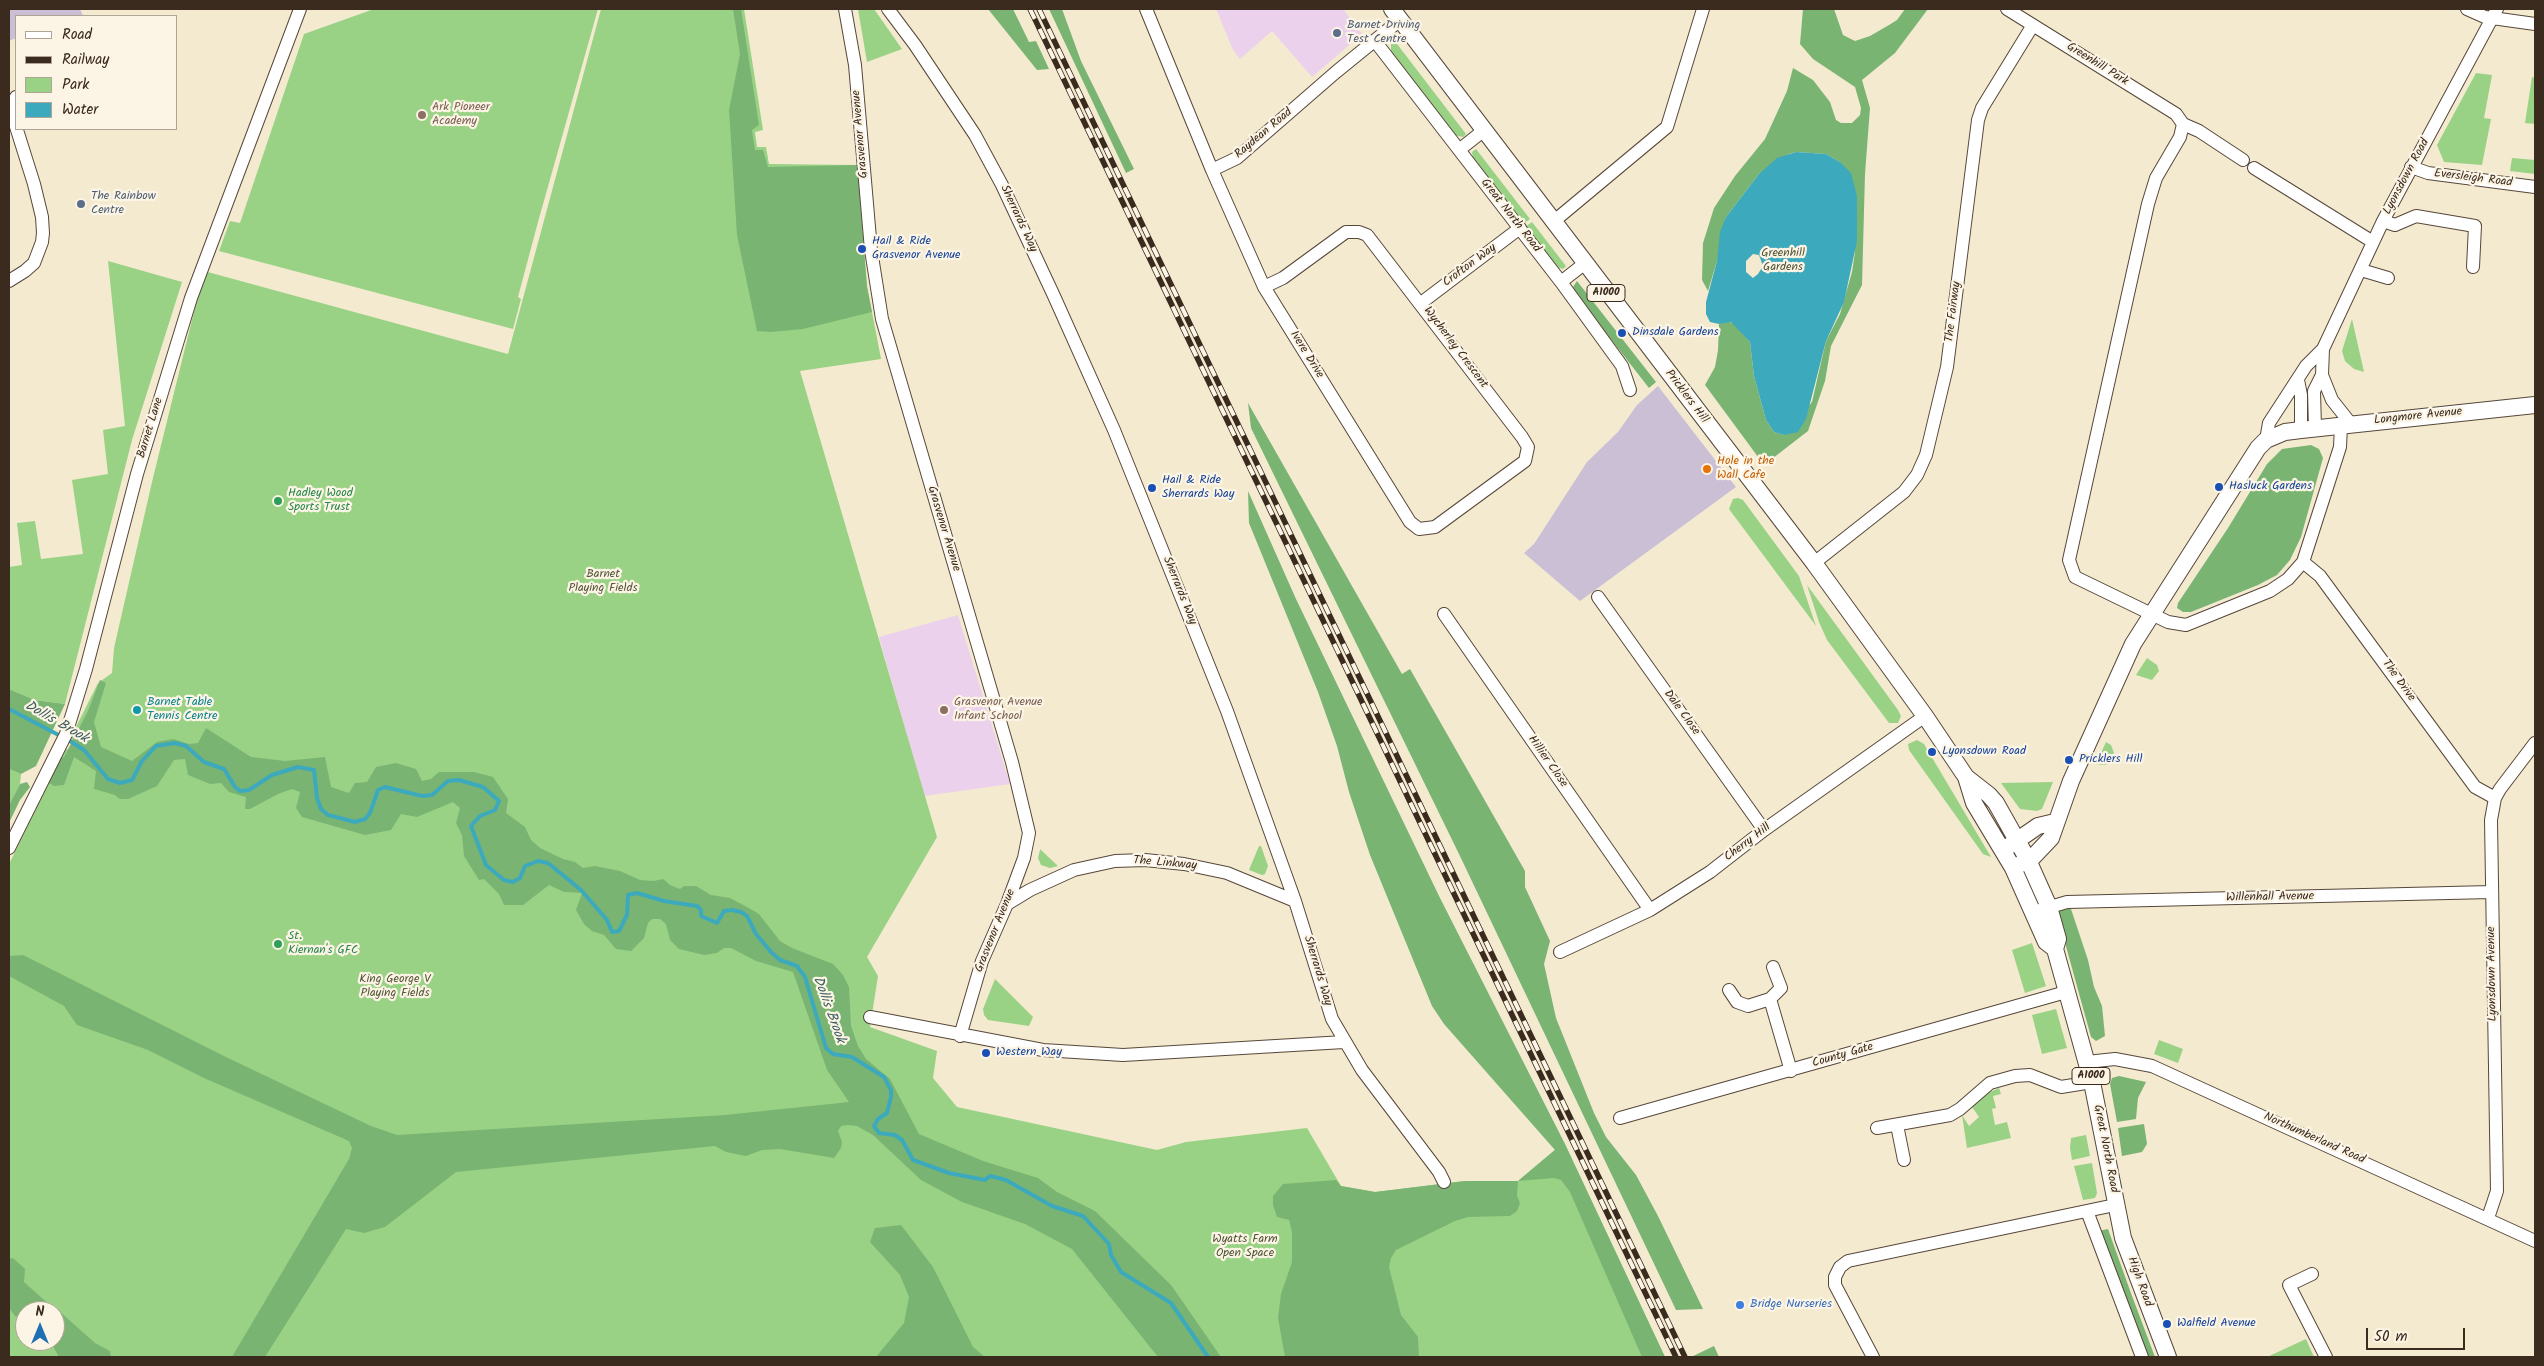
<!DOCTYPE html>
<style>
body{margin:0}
#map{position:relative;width:2544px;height:1366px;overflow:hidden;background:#f4ead0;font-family:Kalam,sans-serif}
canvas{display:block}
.frame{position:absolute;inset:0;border:10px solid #3b2a1e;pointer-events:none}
.legend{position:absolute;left:15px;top:15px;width:162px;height:115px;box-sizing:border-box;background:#fcf5e5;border:1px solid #afa495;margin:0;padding:6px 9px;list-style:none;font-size:15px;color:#3b2a1e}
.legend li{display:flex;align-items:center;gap:10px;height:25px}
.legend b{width:25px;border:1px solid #afa495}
.north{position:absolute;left:15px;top:1301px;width:50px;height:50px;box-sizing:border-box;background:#fcf5e5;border:1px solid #afa495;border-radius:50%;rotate:0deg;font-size:14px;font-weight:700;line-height:20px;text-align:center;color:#3b2a1e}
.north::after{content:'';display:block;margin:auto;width:18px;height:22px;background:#1f6fb2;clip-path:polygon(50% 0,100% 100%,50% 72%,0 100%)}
.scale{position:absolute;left:2366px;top:1328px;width:99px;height:22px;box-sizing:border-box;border:2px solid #3b2a1e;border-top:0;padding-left:6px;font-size:15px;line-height:18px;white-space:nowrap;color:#3b2a1e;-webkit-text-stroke:4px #fcf5e5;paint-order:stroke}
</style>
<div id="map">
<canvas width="2544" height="1366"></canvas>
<div class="frame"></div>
<ul class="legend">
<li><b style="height:6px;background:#fff"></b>Road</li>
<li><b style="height:6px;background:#3b2a1e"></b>Railway</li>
<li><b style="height:14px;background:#99d285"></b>Park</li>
<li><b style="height:14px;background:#3da9bd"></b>Water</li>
</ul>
<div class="north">N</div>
<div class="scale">50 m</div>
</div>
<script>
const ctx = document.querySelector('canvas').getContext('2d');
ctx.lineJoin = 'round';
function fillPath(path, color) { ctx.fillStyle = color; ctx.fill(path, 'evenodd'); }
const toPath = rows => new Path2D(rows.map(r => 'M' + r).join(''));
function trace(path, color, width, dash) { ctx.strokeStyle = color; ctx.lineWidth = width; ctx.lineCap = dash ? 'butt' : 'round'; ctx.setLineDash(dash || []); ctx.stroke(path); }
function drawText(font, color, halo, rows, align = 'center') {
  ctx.font = font + ' Kalam,sans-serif'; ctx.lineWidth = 4.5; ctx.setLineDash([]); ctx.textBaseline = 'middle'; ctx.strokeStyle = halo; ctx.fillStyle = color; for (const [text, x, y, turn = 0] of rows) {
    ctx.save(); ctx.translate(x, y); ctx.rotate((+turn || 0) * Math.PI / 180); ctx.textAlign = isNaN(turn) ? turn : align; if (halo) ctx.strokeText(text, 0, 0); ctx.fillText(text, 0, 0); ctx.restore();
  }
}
fillPath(toPath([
 [1216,9,1343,9,1362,34,1312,77,1272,31,1240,59,1233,50],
 [958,615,1010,784,924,796,879,637]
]), '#ebd1eb');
fillPath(toPath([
 [18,9,80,9,83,16,16,16,16,38,9,41,9,10],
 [1658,386,1736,487,1580,601,1524,553,1534,544,1587,462,1618,432,1637,405]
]), '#cbbfd5');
fillPath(toPath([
 [374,9,598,9,538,222,518,297,521,299,513,329,219,251,230,221,240,223,304,34],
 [601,9,744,9,763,130,755,132,757,147,766,147,769,164,857,165,867,286,881,359,800,371,937,837,867,957,878,976,870,1027,937,1051,933,1078,957,1107,1157,1150,1186,1142,1307,1128,1341,1186,1375,1192,1465,1181,1518,1181,1564,1142,1665,1357,9,1357,9,864,66,749,71,751,72,735,98,683,112,673,114,648,152,482,204,271,508,354],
 [25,1311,55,1311,55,1341,25,1341],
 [858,9,874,9,902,49,867,62],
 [1394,40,1466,134,1463,137,1454,135,1391,52,1391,44],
 [2476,73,2492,75,2484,118,2491,119,2482,165,2444,162,2437,145],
 [2532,77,2535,78,2535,124,2525,123],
 [1476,149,1530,219,1523,224,1473,158,1472,152],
 [2512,158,2535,160,2535,174,2510,171],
 [1532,222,1566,266,1563,269,1557,267,1525,227],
 [108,261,182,282,132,440,65,704,35,700,9,689,9,567,22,565,17,523,35,521,41,559,83,554,72,480,108,474,103,430,125,426],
 [2352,319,2364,372,2354,369,2345,361,2342,351],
 [1738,498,1743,500,1799,576,1816,626,1729,509,1733,499],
 [1807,585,1898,710,1901,716,1898,723,1889,723,1827,640,1819,622],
 [2147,658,2157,665,2159,671,2152,680,2136,675],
 [1917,740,1924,744,1991,857,1983,854,1909,750,1908,744],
 [2106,742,2111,745,2114,753,2111,763,2104,765,2096,764],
 [9,769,21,774,20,784,9,805],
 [2053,782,2042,809,2037,811,2020,809,2001,783],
 [1259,846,1261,846,1268,866,1265,874,1262,875,1249,870],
 [1040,850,1040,849,1058,866,1050,868,1041,865,1038,858],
 [2032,943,2046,986,2025,993,2012,950],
 [995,979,1033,1017,1029,1026,988,1020,984,1015,983,1009],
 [2056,1009,2067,1048,2042,1054,2032,1015],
 [2159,1040,2183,1049,2178,1063,2154,1054],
 [1999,1088,2001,1094,1993,1096,1996,1108,1992,1109,1995,1125,2007,1122,2011,1138,1967,1148,1962,1115,1969,1126,1979,1117,1972,1107,1986,1094],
 [2086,1135,2090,1156,2072,1160,2070,1148,2071,1138],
 [2092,1163,2097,1193,2095,1198,2083,1200,2074,1166],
 [2306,1339,2314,1357,2267,1357]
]), '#99d285');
fillPath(toPath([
 [733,9,741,9,759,125,752,130,755,150,763,150,768,167,857,165,867,287,872,312,803,329,771,332,757,331,737,235,729,110,740,54],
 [988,9,1013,9,1029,42,1036,41,1049,69,1037,70],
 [1049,9,1062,9,1081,61,1134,169,1126,173],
 [1803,9,1834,9,1843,35,1855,41,1870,36,1889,25,1897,20,1905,9,1928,9,1895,53,1862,80,1870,108,1865,174,1862,285,1831,346,1825,381,1808,431,1764,465,1705,385,1715,367,1718,350,1719,324,1727,321,1735,324,1750,342,1754,376,1766,420,1774,432,1784,435,1812,402,1826,341,1840,314,1852,272,1855,252,1840,162,1826,154,1796,152,1789,154,1759,174,1726,217,1717,261,1708,291,1702,280,1703,243,1714,208,1735,176,1765,139,1787,91,1793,68,1813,80,1830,102,1836,120,1841,123,1852,123,1860,115,1861,108,1855,87,1813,59,1800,44],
 [1577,281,1656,382,1649,388,1574,292,1573,287],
 [1248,403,1402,674,1410,669,1525,871,1525,887,1550,941,1544,964,1556,1018,1594,1113,1606,1137,1636,1175,1658,1216,1703,1309,1676,1310,1459,854,1251,428],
 [2311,445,2319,449,2323,458,2301,537,2290,560,2277,575,2258,585,2191,612,2183,612,2177,608,2178,603,2228,528,2267,464,2282,449],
 [1248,491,1296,599,1440,898,1564,1142,1665,1357,1642,1357,1570,1192,1561,1180,1554,1178,1518,1181,1517,1196,1520,1203,1517,1211,1510,1216,1468,1217,1455,1221,1396,1250,1391,1258,1389,1267,1401,1315,1418,1337,1419,1357,1285,1357,1278,1318,1281,1294,1292,1262,1292,1232,1289,1220,1277,1217,1273,1205,1273,1196,1283,1184,1336,1180,1341,1186,1375,1192,1465,1181,1518,1181,1555,1150,1444,1024,1432,1006,1370,855,1349,792,1337,746,1318,692,1249,523],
 [100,680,106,683,94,722,101,747,132,761,157,742,173,739,189,744,198,743,206,728,251,757,285,761,325,757,331,787,349,793,355,783,367,782,376,767,396,763,416,769,422,781,431,779,439,772,474,772,493,777,508,799,506,813,525,827,531,840,540,848,563,859,575,862,583,868,595,866,620,871,640,880,654,881,663,879,670,885,680,889,684,886,696,886,711,895,730,898,747,907,759,914,780,941,792,948,833,964,843,975,849,987,851,1026,858,1046,866,1059,890,1079,919,1134,983,1161,1038,1178,1057,1192,1095,1211,1171,1285,1221,1357,1158,1357,1072,1249,1025,1224,962,1202,921,1180,873,1135,857,1126,848,1125,841,1126,838,1131,842,1142,841,1148,834,1158,780,1149,762,1150,746,1156,726,1152,715,1146,456,1172,385,1227,364,1233,346,1229,265,1357,232,1357,349,1159,352,1148,349,1141,204,1078,148,1050,77,1025,64,1006,9,976,9,956,23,955,228,1058,371,1126,397,1135,725,1115,849,1102,827,1070,793,972,756,961,731,948,724,948,717,953,704,955,679,949,670,940,666,924,660,919,652,919,648,923,644,938,631,951,616,949,604,935,592,931,584,924,576,910,582,893,564,892,549,885,523,905,504,905,499,894,484,879,479,880,464,856,462,835,456,823,460,808,453,802,417,817,401,814,391,830,365,835,302,817,296,808,300,792,292,789,278,794,250,809,245,809,246,797,229,792,221,783,210,784,188,775,185,759,174,760,157,786,128,799,120,799,115,795,94,789,96,771,74,757,64,785,54,786,46,781,57,759,64,757,88,711],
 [9,689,35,700,65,704,36,766,21,774,9,769],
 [27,782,30,787,20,800,9,823,9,805,20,784],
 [2063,907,2071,909,2088,960,2094,987,2102,1006,2105,1036,2096,1041,2091,1037,2056,910],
 [2119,1076,2146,1082,2138,1098,2136,1119,2117,1122,2110,1084,2112,1078],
 [2144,1124,2147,1144,2142,1152,2122,1156,2118,1128],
 [901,1225,933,1267,973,1347,985,1357,876,1357,904,1323,909,1297,900,1275,870,1242,875,1228],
 [2108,1229,2132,1296,2155,1357,2146,1357,2098,1231],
 [13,1258,25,1269,24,1282,52,1307,51,1311,25,1311,25,1321,15,1316,9,1308,9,1259],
 [59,1311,95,1343,110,1351,111,1357,59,1357,50,1341,55,1341,55,1313],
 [1714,1346,1719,1357,1691,1357]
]), '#7ab472');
fillPath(toPath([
 [1796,152,1826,154,1840,162,1851,173,1857,196,1857,241,1844,302,1826,341,1806,419,1798,432,1784,435,1774,432,1766,420,1754,376,1750,342,1731,322,1719,324,1710,322,1706,314,1706,302,1717,261,1720,232,1726,217,1759,174,1777,158],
 [1753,254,1759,255,1763,266,1758,274,1753,278,1746,272,1746,261]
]), '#3da9bd');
trace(toPath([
 [9,709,70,741,84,750,108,779,120,783,132,780,142,761,156,746,175,743,186,746,204,762,224,769,235,787,240,791,249,790,272,775,298,767,314,770,317,798,321,809,328,815,355,822,365,819,370,813,378,790,385,787,422,796,432,795,448,781,459,780,483,787,499,801,495,810,480,816,471,826,486,865,504,880,513,882,520,878,525,866,538,861,548,863,581,890,607,920,612,932,619,931,627,915,628,895,637,893,664,901,697,906,701,910,701,916,717,923,724,911,732,910,741,912,747,916,756,934,771,952,780,960,797,966,805,977,826,1048,833,1054,852,1057,884,1077,891,1090,891,1097,887,1113,878,1119,874,1126,879,1133,895,1135,902,1140,913,1160,949,1173,985,1180,990,1176,1006,1180,1052,1206,1083,1216,1109,1244,1111,1255,1121,1272,1171,1303,1208,1357]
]), '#3da9bd', 4);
const minor = toPath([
 [845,9,855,65,871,250,882,319,1012,762,1029,833,1024,858,1007,904,982,961,960,1036],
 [888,9,915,45,975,135,1002,185,1054,296,1114,430,1227,711,1295,901,1332,1019,1362,1070,1439,1172,1444,1182],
 [1146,9,1212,170,1237,158,1336,72,1400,20],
 [2007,9,2176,114,2183,124,2180,137,2156,178,2148,204,2069,560,2075,577,2168,622,2186,625,2270,591,2288,579,2303,562,2340,447,2341,426],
 [2467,9,2485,17,2535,24],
 [1375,41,1561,282,1622,366,1630,390],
 [2183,124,2199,131,2243,160],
 [1459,150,1483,131],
 [2411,167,2428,173,2535,187],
 [2254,168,2373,242],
 [1212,170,1264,287,1410,522,1419,529,1435,527,1525,461,1528,447,1522,437,1367,235,1359,232,1346,232,1283,278,1264,287],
 [2383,221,2395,225,2416,216,2475,226,2473,267],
 [1553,222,1667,127,1703,9],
 [2361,270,2388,278],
 [9,281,25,271,34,263,42,242,43,233,42,217,34,184,12,114,12,105,16,97],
 [1561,282,1584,264],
 [1421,303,1520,228],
 [2322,375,2332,400,2351,424],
 [2298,380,2301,395,2301,430],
 [2315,428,2314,391,2322,375,2323,349],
 [2266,440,2269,423,2306,366,2323,349,2383,221,2497,9],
 [2303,562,2320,576,2475,787,2495,798],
 [1814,563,1904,492,1917,475,1926,455,1947,367,1978,120,1982,108,2033,25],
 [1598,597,1764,830],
 [1444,614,1650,910],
 [9,848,66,734,86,669,137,474,191,298,300,9],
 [1007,904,1030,890,1074,870,1115,861,1145,860,1184,864,1227,873,1295,901],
 [2040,910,2067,902,2491,892],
 [1560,952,1650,910,1710,872,1764,830,1925,716],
 [1729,990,1737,1002,1748,1006,1770,999,1781,988,1773,967],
 [1770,999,1791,1071],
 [870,1017,1043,1050,1123,1055,1344,1042],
 [2087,1062,2115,1059,2152,1066,2535,1241],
 [1620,1118,2066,992],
 [1897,1125,1904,1160],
 [1877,1128,1950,1115,1960,1109,1990,1083,2015,1076,2030,1075,2061,1087,2092,1082],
 [2087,1211,2142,1357],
 [2488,1218,2497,1191,2491,820,2495,798,2500,789,2535,743],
 [2312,1274,2289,1285,2326,1357],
 [1873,1357,1835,1285,1835,1277,1840,1267,1848,1261,2115,1205]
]);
const major = toPath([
 [1392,9,1814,563,1925,716,1966,777,1974,803,2013,868,2046,942,2055,949],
 [1966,777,1989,795,1996,803,2028,860,2049,907,2058,939,2055,949,2092,1082,2123,1238,2168,1357],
 [2009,846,2038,826,2055,822],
 [2013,868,2032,858,2051,838,2071,781,2133,644,2258,448,2266,440,2285,432,2301,430,2535,405]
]);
trace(minor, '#574739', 14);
trace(major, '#574739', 18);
trace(minor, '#fff', 12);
trace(major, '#fff', 16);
const rail = toPath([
 [1030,9,1676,1357],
 [1039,9,1685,1357]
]);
trace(rail, '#3b2a1e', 5.5);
trace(rail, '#fcf5e5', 4, [11]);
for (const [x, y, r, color] of [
 [1337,33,5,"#5c6f8a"],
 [422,115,5,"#8d6e63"],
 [81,204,5,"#5c6f8a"],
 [862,249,5,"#1a4fb4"],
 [1622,333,5,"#1a4fb4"],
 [1707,469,5,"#e8710a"],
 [2219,487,5,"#1a4fb4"],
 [1152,488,5,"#1a4fb4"],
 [278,501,5,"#2e9e5b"],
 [137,710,5,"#0f9aa8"],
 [944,710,5,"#8d6e63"],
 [1932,752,5,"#1a4fb4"],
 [2069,760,5,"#1a4fb4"],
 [278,944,5,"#2e9e5b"],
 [986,1053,5,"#1a4fb4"],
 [1740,1305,5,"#3f7fe0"],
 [2167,1324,5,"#1a4fb4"]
]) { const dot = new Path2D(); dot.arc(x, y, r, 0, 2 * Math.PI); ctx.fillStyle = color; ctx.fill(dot); trace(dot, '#fcf5e5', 2); }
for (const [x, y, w] of [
 [1606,293,38],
 [2091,1076,38]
]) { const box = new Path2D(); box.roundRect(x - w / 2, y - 8.5, w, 17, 4); ctx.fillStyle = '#fcf5e5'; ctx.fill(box); trace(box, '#3b2a1e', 1); }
drawText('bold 11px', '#3b2a1e', null, [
 ["A1000",1606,293],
 ["A1000",2091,1076]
]);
drawText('12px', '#4e5e75', '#fcf5e5', [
 ["Barnet Driving",1347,26],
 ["Test Centre",1347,40],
 ["The Rainbow",91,197],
 ["Centre",91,211]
], 'left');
drawText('12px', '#3b2a1e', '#fcf5e5', [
 ["Greenhill Park",2097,65,32],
 ["Grasvenor Avenue",861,134,-95],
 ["Raydean Road",1264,134,-40],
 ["Lyonsdown Road",2407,177,-62],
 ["Eversleigh Road",2473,179,7],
 ["Great North Road",1510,216,52],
 ["Sherrards Way",1018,219,65],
 ["Crofton Way",1470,266,-37],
 ["The Fairway",1954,312,-83],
 ["Wycherley Crescent",1455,348,53],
 ["Ivere Drive",1306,355,58],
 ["Pricklers Hill",1686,397,53],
 ["Longmore Avenue",2418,417,-6],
 ["Barnet Lane",151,428,-73],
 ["Grasvenor Avenue",943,529,73],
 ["Sherrards Way",1179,591,68],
 ["The Drive",2398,681,54],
 ["Dale Close",1681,713,54],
 ["Hillier Close",1547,762,55],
 ["Cherry Hill",1748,843,-37],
 ["The Linkway",1165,864,5],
 ["Willenhall Avenue",2270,898,-1],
 ["Grasvenor Avenue",996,931,-68],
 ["Sherrards Way",1317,971,73],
 ["Lyonsdown Avenue",2493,974,-91],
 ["County Gate",1843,1056,-16],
 ["Northumberland Road",2314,1139,24],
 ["Great North Road",2105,1149,79],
 ["High Road",2139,1282,70]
]);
drawText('12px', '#785e54', '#fcf5e5', [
 ["Ark Pioneer",432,108],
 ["Academy",432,122],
 ["Grasvenor Avenue",954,703],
 ["Infant School",954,717]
], 'left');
drawText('12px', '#164399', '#fcf5e5', [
 ["Hail & Ride",872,242],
 ["Grasvenor Avenue",872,256],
 ["Dinsdale Gardens",1632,333],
 ["Hail & Ride",1162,481],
 ["Sherrards Way",1162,495],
 ["Hasluck Gardens",2229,487],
 ["Lyonsdown Road",1942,752],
 ["Pricklers Hill",2079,760],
 ["Western Way",996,1053],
 ["Walfield Avenue",2177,1324]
], 'left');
drawText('12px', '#525438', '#fcf5e5', [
 ["Greenhill",1783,254],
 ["Gardens",1783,268],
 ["Barnet",603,575],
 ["Playing Fields",603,589],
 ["King George V",395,980],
 ["Playing Fields",395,994],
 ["Wyatts Farm",1245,1240],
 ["Open Space",1245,1254]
]);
drawText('12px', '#c56008', '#fcf5e5', [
 ["Hole in the",1717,462],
 ["Wall Cafe",1717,476]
], 'left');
drawText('12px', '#27864d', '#fcf5e5', [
 ["Hadley Wood",288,494],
 ["Sports Trust",288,508],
 ["St.",288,937],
 ["Kiernan's GFC",288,951]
], 'left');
drawText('12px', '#0d838f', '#fcf5e5', [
 ["Barnet Table",147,703],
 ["Tennis Centre",147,717]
], 'left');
drawText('12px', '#366cbe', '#fcf5e5', [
 ["Bridge Nurseries",1750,1305]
], 'left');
drawText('italic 14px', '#3c5d5e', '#fcf5e5', [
 ["Dollis Brook",56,723,30],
 ["Dollis Brook",828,1010,70]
]);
</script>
